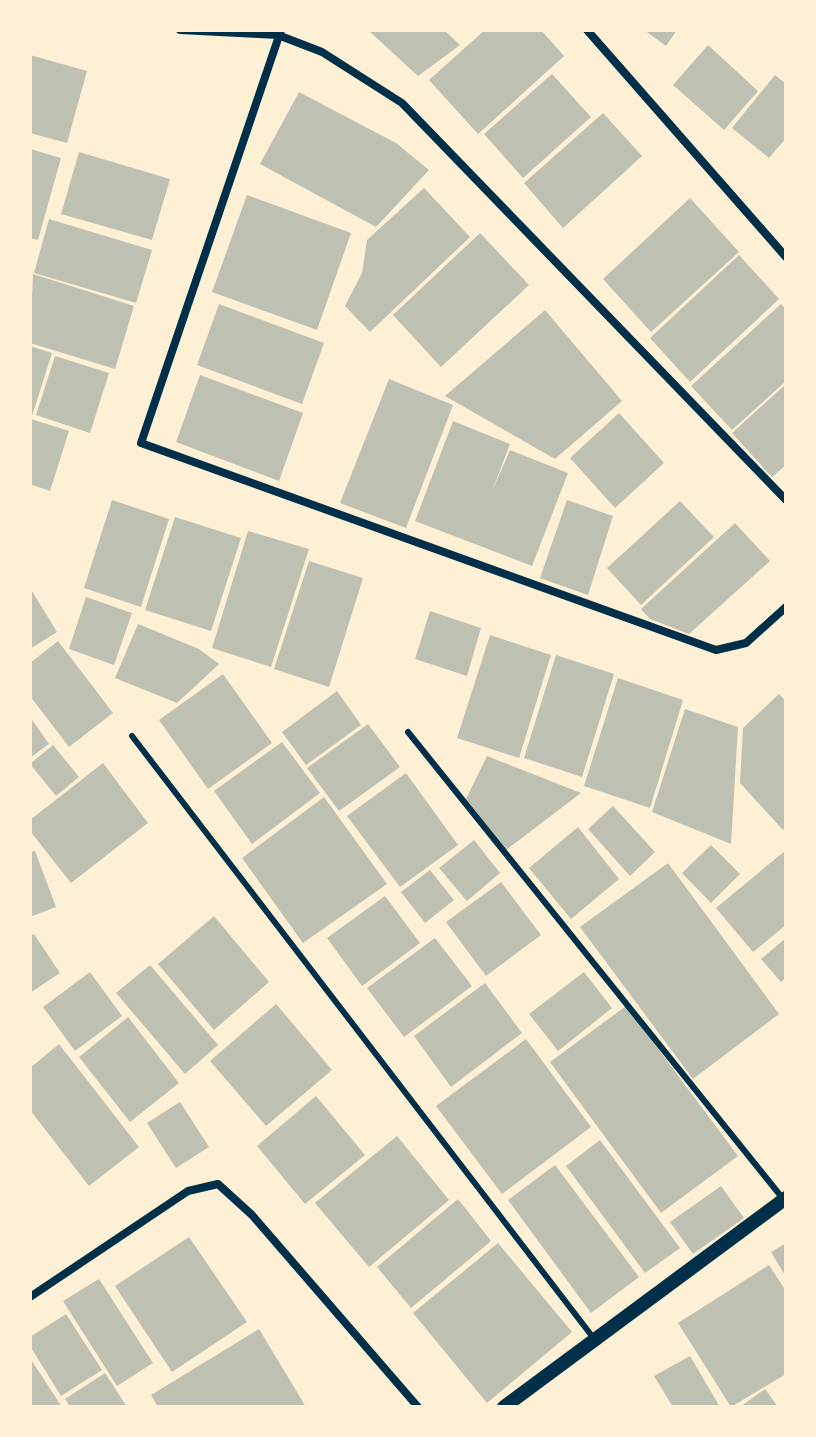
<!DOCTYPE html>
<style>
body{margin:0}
#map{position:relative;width:816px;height:1437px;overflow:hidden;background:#fdf0d5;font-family:Karla,sans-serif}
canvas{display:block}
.frame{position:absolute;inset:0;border:32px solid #fdf0d5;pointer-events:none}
</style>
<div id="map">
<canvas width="816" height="1437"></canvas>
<div class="frame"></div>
</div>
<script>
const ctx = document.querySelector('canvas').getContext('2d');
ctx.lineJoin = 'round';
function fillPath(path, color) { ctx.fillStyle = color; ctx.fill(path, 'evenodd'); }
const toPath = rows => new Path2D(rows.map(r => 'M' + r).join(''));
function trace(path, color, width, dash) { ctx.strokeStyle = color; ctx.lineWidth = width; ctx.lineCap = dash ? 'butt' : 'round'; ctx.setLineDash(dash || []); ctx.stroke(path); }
fillPath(toPath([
 [368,30,444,30,460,45,418,76],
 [485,30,541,30,564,56,478,134,429,80],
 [644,30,677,30,666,46],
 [708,45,758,91,724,130,673,85],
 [30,55,87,71,67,143,30,133],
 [552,74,591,117,523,178,484,134],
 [775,75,786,84,786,138,769,158,732,128],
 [299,92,396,143,429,170,376,227,260,164],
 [603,113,642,156,563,228,524,183],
 [30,149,61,158,38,240,30,238],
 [79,152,170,179,152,240,61,214],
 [424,188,470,237,370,332,345,306,362,273,367,240],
 [247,195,351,233,317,330,212,292],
 [690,198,739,252,651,332,603,279],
 [49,219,152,250,136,303,34,273],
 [480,233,529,285,441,367,393,315],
 [739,255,779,299,690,382,650,338],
 [33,274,134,306,115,369,30,343],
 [219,304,324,343,302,404,197,365],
 [781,304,786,309,786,381,732,430,691,386],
 [545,310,622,401,555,459,445,396],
 [30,346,52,353,31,419,69,431,50,491,30,484],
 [55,356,109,373,90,433,36,415],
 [200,375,303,413,279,481,176,442],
 [389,379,453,405,406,528,340,503],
 [786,384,786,465,772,477,732,433],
 [619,413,664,463,615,508,570,458],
 [453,421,510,444,492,491,510,450,568,473,532,566,415,521],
 [112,500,169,519,141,607,84,588],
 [567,500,613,516,588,595,540,578],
 [680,501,714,537,641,605,607,568],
 [175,517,241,538,211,631,145,610],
 [735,523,770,561,689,634,650,619,641,609],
 [248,531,309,549,271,667,212,648],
 [309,561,363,578,329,687,274,669],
 [30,588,57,632,30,649],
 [86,597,132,613,114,665,69,649],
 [430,611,481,628,467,676,415,659],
 [138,624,199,649,219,664,177,703,115,678],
 [490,635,551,655,519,758,457,738],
 [58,641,113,713,69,747,30,696,30,663],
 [556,655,614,674,582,777,524,758],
 [223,674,272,743,208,789,159,720],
 [618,678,683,700,650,808,584,786],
 [337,691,361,725,306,765,282,732],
 [779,694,786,701,786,827,783,830,740,783,743,728],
 [685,709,738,727,731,844,652,812],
 [30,717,49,744,30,758],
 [368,724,400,767,339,811,307,768],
 [282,742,320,793,252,844,214,791],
 [53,745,79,777,56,796,30,764],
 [487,756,581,793,506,850,466,799],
 [103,763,148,823,71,883,30,831,30,820],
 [406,773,458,845,400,887,347,816],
 [324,797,387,884,303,943,242,858],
 [613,806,655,852,630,876,588,829],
 [578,827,619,879,571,919,529,868],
 [474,840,500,873,467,901,439,868],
 [711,845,740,874,711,903,682,873],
 [786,850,786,925,753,952,716,908],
 [35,851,56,907,30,917,30,852],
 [668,863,779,1014,693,1079,580,927],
 [430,870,454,900,425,923,401,892],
 [501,882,541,935,486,976,446,922],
 [385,896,420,943,362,986,327,938],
 [214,916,269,982,214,1030,158,964],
 [34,934,60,973,30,993,30,936],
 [435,938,472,986,404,1037,367,988],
 [786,938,786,978,781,982,761,959],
 [150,965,218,1045,185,1074,116,993],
 [90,972,122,1016,75,1051,43,1007],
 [584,972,612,1008,558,1051,529,1014],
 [485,983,522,1033,451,1087,414,1036],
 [276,1004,332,1070,266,1126,210,1061],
 [626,1006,738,1156,661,1213,550,1062],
 [128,1017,179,1083,130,1122,79,1057],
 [526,1039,591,1127,502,1194,436,1106],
 [59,1044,139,1147,89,1186,30,1110,30,1068],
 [316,1096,365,1155,305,1204,257,1146],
 [180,1102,209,1147,176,1168,147,1123],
 [397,1136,449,1200,369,1267,315,1203],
 [600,1140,680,1248,645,1273,566,1166],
 [555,1165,639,1277,591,1313,508,1200],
 [721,1186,744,1218,693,1254,670,1222],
 [458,1199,491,1241,411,1308,377,1267],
 [189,1237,247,1322,172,1372,115,1286],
 [498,1243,572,1332,487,1403,413,1313],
 [786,1243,786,1277,771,1252],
 [769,1265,786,1291,786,1374,731,1407,678,1323],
 [99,1279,153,1363,117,1386,63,1301],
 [66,1314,102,1370,61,1396,30,1346,30,1337],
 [259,1329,306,1407,158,1407,151,1395],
 [690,1356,720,1407,673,1407,654,1376],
 [30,1358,62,1407,30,1407],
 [105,1373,127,1407,70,1407,65,1399],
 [765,1389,778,1407,740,1407]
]), '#bec0b2');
trace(toPath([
 [408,732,784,1200],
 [132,736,595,1340]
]), '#003049', 6);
trace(toPath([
 [180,30,278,35,322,52,402,103,786,500],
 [281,30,141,443,716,650,746,643,786,607],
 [587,30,786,257],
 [30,1297,188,1191,218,1184,252,1215,418,1407]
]), '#003049', 8);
trace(toPath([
 [504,1407,786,1198]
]), '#003049', 14);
</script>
